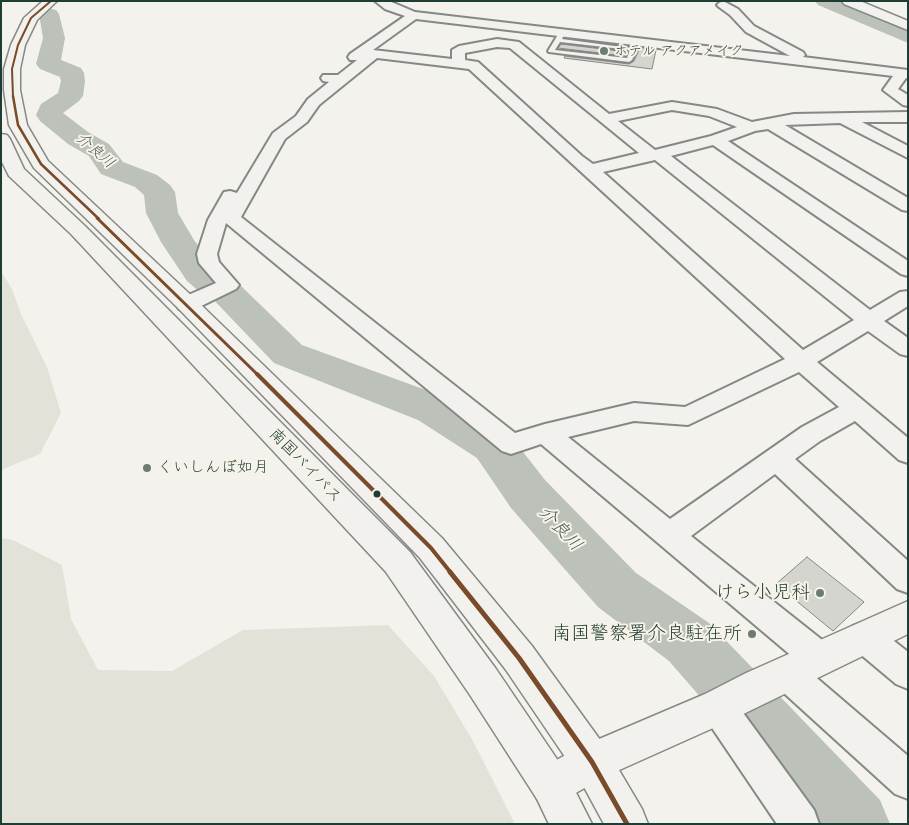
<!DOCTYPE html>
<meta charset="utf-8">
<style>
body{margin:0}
#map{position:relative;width:909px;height:825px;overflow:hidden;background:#f4f2ec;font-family:Sriracha,sans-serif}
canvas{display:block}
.frame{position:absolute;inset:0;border:2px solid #1f3d34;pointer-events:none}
</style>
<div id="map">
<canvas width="909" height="825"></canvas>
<div class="frame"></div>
</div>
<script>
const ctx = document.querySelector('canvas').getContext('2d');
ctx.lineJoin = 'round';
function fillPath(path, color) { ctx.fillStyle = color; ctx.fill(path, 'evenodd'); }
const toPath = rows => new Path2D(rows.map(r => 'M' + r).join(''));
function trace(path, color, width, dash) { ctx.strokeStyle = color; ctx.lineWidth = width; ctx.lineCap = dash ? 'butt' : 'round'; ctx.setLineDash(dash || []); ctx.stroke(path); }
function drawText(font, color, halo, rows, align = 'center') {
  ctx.font = font + ' Sriracha,"Klee One",sans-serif'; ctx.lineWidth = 4; ctx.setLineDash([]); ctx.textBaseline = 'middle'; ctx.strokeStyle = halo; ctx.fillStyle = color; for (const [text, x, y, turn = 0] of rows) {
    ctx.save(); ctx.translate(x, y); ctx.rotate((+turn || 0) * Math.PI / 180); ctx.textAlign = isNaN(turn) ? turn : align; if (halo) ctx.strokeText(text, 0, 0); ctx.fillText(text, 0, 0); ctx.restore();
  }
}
fillPath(toPath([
 [1,271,12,289,21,314,47,367,61,413,40,454,1,470],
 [1,538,13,540,62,565,71,619,98,670,172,671,243,630,388,625,434,676,473,741,515,824,1,824]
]), '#e2e2d9');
fillPath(toPath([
 [815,1,843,1,908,28,908,43,818,5,815,1],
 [49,8,56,10,59,14,65,38,61,60,81,68,84,73,85,81,83,96,79,101,63,113,88,132,109,144,123,162,157,175,170,185,175,192,178,213,194,240,213,265,231,283,240,285,302,345,448,398,509,434,545,480,636,573,709,623,880,800,890,824,811,824,669,661,598,607,511,508,477,458,418,420,274,363,210,296,202,294,187,281,161,242,146,213,144,195,135,187,101,174,89,156,68,144,40,121,36,115,41,104,58,93,61,81,60,77,40,69,36,64,43,38,39,14,42,10,49,8]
]), '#bcc2b9');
const building = toPath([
 [561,44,627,52,626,56,558,48,561,44],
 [638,47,656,50,652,69,564,58,565,56,629,64,634,61,639,50,638,47],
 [807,557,864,602,833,631,776,584,807,557]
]);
fillPath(building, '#d5d5d0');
trace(building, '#848985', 1);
const service = toPath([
 [562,31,565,33,562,39,637,49,632,60,629,62,549,52,548,51,559,33,562,31],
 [560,42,630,50,627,58,555,50,560,42]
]);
const minor = toPath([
 [375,1,389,1,415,12,790,56,746,32,730,15,719,7,717,5,719,3,723,1,738,9,754,26,803,52,805,55,803,57,908,70,908,78,906,78,898,89,908,95,908,106,903,105,883,90,893,76,416,19,373,50,452,59,452,50,459,46,497,39,519,42,609,114,672,102,717,109,752,122,794,114,908,112,908,122,862,122,908,146,908,158,840,123,785,125,908,198,908,211,902,210,768,129,755,131,728,141,908,261,908,276,901,274,713,145,671,156,870,310,900,292,908,291,908,306,884,321,908,338,908,356,900,354,868,331,817,362,908,438,908,463,899,460,855,421,820,441,795,459,908,561,908,593,897,589,775,474,691,536,831,647,836,658,831,669,819,674,807,669,541,444,511,454,502,451,226,223,217,254,219,262,239,285,236,289,195,309,187,311,179,309,176,304,179,299,216,283,199,263,197,254,208,220,224,192,230,191,237,193,273,133,296,116,308,99,329,82,323,81,321,78,323,75,338,75,357,60,350,60,348,57,350,54,405,16,385,9,375,1],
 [497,47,510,48,639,153,593,164,582,156,478,62,465,60,465,53,497,47],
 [377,58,469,69,785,359,685,407,634,403,545,424,515,433,241,217,285,139,307,122,319,105,377,58],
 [672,110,709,116,737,127,711,136,655,150,618,121,672,110],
 [655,160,854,320,803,350,603,172,655,160],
 [799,372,839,407,802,427,670,519,568,437,634,421,688,425,799,372],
 [864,622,875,626,908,652,908,689,896,684,853,648,848,637,853,626,864,622],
 [786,657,798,662,908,756,908,799,895,794,774,684,769,673,774,662,786,657],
 [718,690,730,695,814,810,819,824,777,824,706,719,701,707,706,695,718,690]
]);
const tertiary = toPath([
 [908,601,908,634,731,720,606,776,565,799,551,805,537,799,531,785,537,771,578,748,705,694,746,673,908,601]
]);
const secondary = toPath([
 [842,1,860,1,908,21,908,30,844,4,842,1]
]);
const trunk = toPath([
 [43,1,57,1,37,20,25,45,20,69,20,90,27,125,48,161,195,299,442,538,532,646,606,748,642,809,648,824,604,824,578,776,506,670,420,558,179,309,34,168,9,125,4,90,4,69,11,45,24,18,43,1],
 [1,134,7,135,10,139,24,169,85,226,410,552,496,669,565,771,592,824,549,824,537,799,470,695,386,572,71,234,9,176,1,160,1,134]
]);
trace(service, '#848985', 4);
trace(minor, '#848985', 4);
trace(tertiary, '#848985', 3);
trace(secondary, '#848985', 3);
trace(trunk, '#848985', 3);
fillPath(service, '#f2f1ed');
fillPath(minor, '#f2f1ed');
fillPath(tertiary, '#f2f1ed');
fillPath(secondary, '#f2f1ed');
fillPath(trunk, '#f2f1ed');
trace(toPath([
 [13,97,12,69,18,45,31,18,51,1]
]), '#7a4b2a', 2);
trace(toPath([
 [13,96,18,125,41,164,99,219]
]), '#7a4b2a', 2.5);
trace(toPath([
 [97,218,258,375]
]), '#7a4b2a', 3);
trace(toPath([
 [257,374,431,548,451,573]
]), '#7a4b2a', 4);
trace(toPath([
 [450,572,519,658,592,762,627,824]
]), '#7a4b2a', 5);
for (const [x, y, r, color] of [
 [604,51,5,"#6a7c74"],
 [147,468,5,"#6a7c74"],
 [377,494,4.5,"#1f3d34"],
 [820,593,5,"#6a7c74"],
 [752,634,5,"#6a7c74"]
]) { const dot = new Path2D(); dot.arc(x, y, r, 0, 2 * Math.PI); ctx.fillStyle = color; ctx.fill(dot); trace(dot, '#f7f3e8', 2); }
drawText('14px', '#1f3d34', '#f7f3e8', [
 ["ホテル アクアメイク",614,51]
], 'left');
drawText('italic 15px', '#405950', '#f7f3e8', [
 ["介良川",95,151,41]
]);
drawText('16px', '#1f3d34', '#f7f3e8', [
 ["南国バイパス",305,466,46]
]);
drawText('16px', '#1f3d34', '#f7f3e8', [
 ["くいしんぼ如月",157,468]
], 'left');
drawText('italic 18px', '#405950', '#f7f3e8', [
 ["介良川",560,529,47]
]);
drawText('19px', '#1f3d34', '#f7f3e8', [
 ["けら小児科",810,593],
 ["南国警察署介良駐在所",742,634]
], 'right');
</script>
